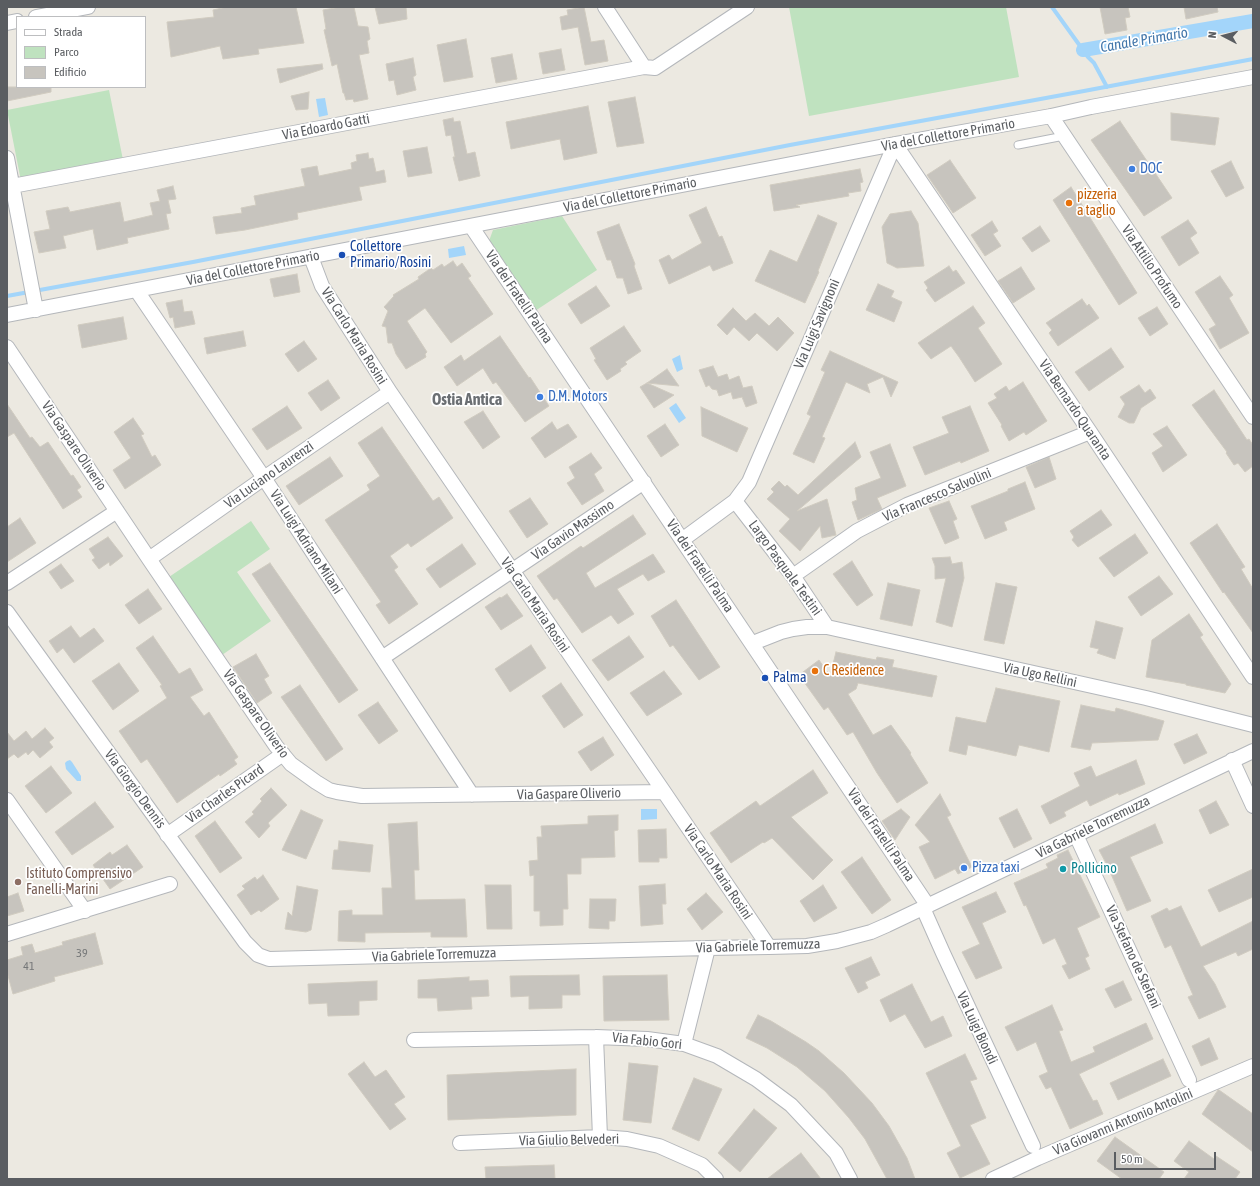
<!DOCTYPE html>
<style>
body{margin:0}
#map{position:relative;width:1260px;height:1186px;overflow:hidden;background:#ece9e1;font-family:"Asap Condensed",sans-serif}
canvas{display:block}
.frame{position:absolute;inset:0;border:8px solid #5a5d61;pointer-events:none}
.legend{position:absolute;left:16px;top:16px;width:130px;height:72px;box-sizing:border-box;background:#fff;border:1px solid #bdbec0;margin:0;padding:5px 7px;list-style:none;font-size:12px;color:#5a5d61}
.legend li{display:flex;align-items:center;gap:8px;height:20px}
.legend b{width:20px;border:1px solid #bdbec0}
.north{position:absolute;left:1204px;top:16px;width:40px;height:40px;-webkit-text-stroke:3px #fff;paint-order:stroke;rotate:276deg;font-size:11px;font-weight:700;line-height:16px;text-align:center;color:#5a5d61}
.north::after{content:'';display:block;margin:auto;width:14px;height:18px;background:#5a5d61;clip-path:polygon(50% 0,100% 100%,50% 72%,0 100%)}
.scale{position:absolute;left:1114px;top:1152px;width:102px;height:18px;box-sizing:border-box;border:2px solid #5a5d61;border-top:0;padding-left:5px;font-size:12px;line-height:14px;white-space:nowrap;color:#5a5d61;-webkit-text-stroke:3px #fff;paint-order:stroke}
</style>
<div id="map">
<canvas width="1260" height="1186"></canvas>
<div class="frame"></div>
<ul class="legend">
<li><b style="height:5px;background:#fff"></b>Strada</li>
<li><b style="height:11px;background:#bfe2bf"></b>Parco</li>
<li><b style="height:11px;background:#c7c4be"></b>Edificio</li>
</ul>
<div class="north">N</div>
<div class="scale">50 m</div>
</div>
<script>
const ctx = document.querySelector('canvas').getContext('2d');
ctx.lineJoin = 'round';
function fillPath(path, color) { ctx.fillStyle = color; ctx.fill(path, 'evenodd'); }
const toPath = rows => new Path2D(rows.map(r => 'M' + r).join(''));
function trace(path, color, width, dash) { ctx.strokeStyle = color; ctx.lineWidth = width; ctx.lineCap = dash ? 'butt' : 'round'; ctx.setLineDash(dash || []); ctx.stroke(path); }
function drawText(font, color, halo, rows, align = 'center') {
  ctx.font = font + ' "Asap Condensed",sans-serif'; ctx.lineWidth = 3.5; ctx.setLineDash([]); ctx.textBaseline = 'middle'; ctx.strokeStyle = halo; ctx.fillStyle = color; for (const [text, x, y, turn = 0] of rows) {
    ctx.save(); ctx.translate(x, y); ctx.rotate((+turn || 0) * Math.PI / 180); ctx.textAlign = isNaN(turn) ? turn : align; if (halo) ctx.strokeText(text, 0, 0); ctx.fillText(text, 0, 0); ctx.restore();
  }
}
fillPath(toPath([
 [789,7,1006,7,1019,77,809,116],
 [109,90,123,160,21,181,7,110],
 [562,216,597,270,535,311,489,241,493,230],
 [251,521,270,549,237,572,271,621,222,655,169,577]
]), '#bfe2bf');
fillPath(toPath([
 [325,98,328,115,319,117,316,99],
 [464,246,466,255,449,258,448,249],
 [680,355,683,369,677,372,672,359],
 [676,403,686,418,679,423,669,408],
 [70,760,72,762,81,776,81,781,77,781,66,769,65,763,67,761],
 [641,809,657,809,657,819,641,820]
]), '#a3d5fa');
trace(toPath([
 [1052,7,1088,57,1094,63,1107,87],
 [7,296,193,262,790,145,1084,91,1253,59]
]), '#a3d5fa', 4);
trace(toPath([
 [1083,50,1253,21]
]), '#a3d5fa', 14);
const building = toPath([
 [227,7,296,7,304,43,258,49,259,54,223,59,220,46,171,57,167,22,214,17,213,10,227,7],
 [341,7,354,7,358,26,368,27,370,39,367,41,369,53,359,55,368,99,354,102,353,99,346,100,344,93,343,93,337,64,332,66,324,30,326,29,323,10,341,7],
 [375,7,406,7,407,19,379,24,375,7],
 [584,7,591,42,604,40,608,61,585,65,578,27,562,30,560,17,568,15,567,10,584,7],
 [1100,7,1128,7,1130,17,1125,18,1127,30,1105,34,1100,7],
 [1184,7,1217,7,1218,12,1186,19,1184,7],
 [466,39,473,77,444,82,437,45,466,39],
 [561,49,565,70,543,74,539,53,561,49],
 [512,54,517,79,496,83,491,58,512,54],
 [413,58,416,75,413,77,416,90,397,95,394,80,389,81,386,64,413,58],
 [322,64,323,69,280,83,277,69,322,64],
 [7,87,51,87,51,92,7,101,7,87],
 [309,92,308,109,296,110,291,96,309,92],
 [635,97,644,143,617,147,608,102,635,97],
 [588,106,597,153,564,160,560,139,511,149,506,122,588,106],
 [1171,113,1219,118,1215,145,1171,140,1171,113],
 [453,118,454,122,460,121,467,154,475,152,480,176,459,181,453,157,455,157,451,135,446,136,443,120,453,118],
 [1120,121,1172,198,1144,216,1091,140,1120,121],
 [427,147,432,173,408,177,403,151,427,147],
 [368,153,369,159,373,158,376,172,384,170,386,182,359,187,362,200,297,213,298,219,245,230,216,234,213,217,242,213,241,208,256,205,254,196,305,186,301,169,317,166,319,176,352,169,351,163,357,161,356,155,368,153],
 [950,160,976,198,953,213,927,175,950,160],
 [1231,161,1244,188,1226,197,1211,171,1231,161],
 [860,169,863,182,860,183,861,191,848,193,849,196,796,205,800,207,774,211,770,185,860,169],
 [173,186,176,199,168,200,171,213,166,214,169,229,127,238,128,243,97,250,93,229,63,236,66,248,39,253,34,232,50,229,46,211,68,207,70,212,120,202,124,222,153,215,150,203,160,201,157,190,173,186],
 [1071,187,1137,293,1119,305,1053,200,1071,187],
 [706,207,719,237,722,236,733,263,713,271,710,265,669,284,659,260,669,255,672,260,702,243,689,215,706,207],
 [911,211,918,223,924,266,897,268,887,263,882,227,890,214,911,211],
 [818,215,837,223,818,271,819,272,805,303,755,281,770,250,797,262,818,215],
 [1188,220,1197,233,1190,238,1199,253,1179,266,1161,237,1188,220],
 [992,221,998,231,993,234,1001,246,985,256,971,235,992,221],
 [619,224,635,264,634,266,642,289,628,294,623,278,617,278,611,260,607,260,597,232,619,224],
 [1040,226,1050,241,1032,252,1022,238,1040,226],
 [453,261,457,267,462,263,471,276,468,278,493,314,451,343,425,308,407,321,427,352,425,354,426,357,406,369,396,354,392,343,388,343,386,327,382,326,388,311,384,307,394,296,393,295,419,279,418,277,431,268,433,270,442,264,444,267,453,261],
 [949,266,953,272,956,270,965,283,935,302,926,290,928,288,924,282,949,266],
 [1021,267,1035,289,1013,303,998,281,1021,267],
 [297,274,300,292,274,297,270,279,297,274],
 [1220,276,1233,295,1229,298,1249,333,1220,349,1209,329,1216,325,1195,292,1220,276],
 [878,284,894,291,891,297,902,302,894,322,866,310,878,284],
 [596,286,610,306,581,324,568,304,596,286],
 [1082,299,1087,306,1089,304,1099,318,1058,346,1049,333,1052,330,1046,323,1082,299],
 [182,300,184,312,192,311,195,324,175,328,173,317,170,318,166,303,182,300],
 [973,306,985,323,978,328,1002,364,975,382,959,357,951,346,931,359,918,343,973,306],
 [1157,307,1168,324,1150,336,1138,318,1157,307],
 [733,308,746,321,755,313,769,326,778,317,794,333,777,351,757,333,749,341,734,327,727,335,717,325,733,308],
 [123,317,127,339,82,348,78,325,123,317],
 [624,326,641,351,625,362,627,364,620,369,621,371,607,380,594,360,596,359,590,348,624,326],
 [243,331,246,346,207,354,204,338,243,331],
 [500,336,529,378,530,377,549,406,525,422,496,382,493,384,483,368,457,386,444,367,461,355,464,361,500,336],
 [304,341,317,359,298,372,285,354,304,341],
 [1111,348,1124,367,1089,391,1075,372,1111,348],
 [830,351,898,382,891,397,883,377,867,384,870,393,846,382,822,437,825,438,814,463,793,454,811,416,807,414,825,372,821,370,830,351],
 [713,366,718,377,727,374,729,380,739,376,743,388,752,386,757,403,746,407,742,397,733,399,731,392,719,396,717,390,712,389,709,385,706,387,699,370,713,366],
 [667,369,679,386,647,383,667,369],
 [328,380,340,398,321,411,308,393,328,380],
 [1023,382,1047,421,1026,435,1024,432,1009,441,1001,426,1002,425,988,403,997,398,994,394,1006,386,1009,391,1023,382],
 [647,383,674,395,654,408,640,387,647,383],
 [1139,385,1145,393,1150,389,1156,398,1141,408,1134,423,1129,423,1118,417,1125,404,1120,397,1139,385],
 [1214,390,1247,440,1249,439,1253,445,1253,466,1245,472,1238,463,1234,465,1226,453,1227,452,1192,405,1214,390],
 [7,404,30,438,32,437,40,447,48,442,71,476,73,475,81,487,77,490,82,497,63,509,14,433,7,437,7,404],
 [287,406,302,428,267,450,252,429,287,406],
 [970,406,989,451,961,463,960,461,925,475,913,447,949,433,942,417,970,406],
 [701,407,748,428,737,452,702,436,701,407],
 [483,411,500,437,483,449,464,422,483,411],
 [133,418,144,434,141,435,152,457,155,455,161,465,125,489,113,470,131,458,114,432,133,418],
 [552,422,557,430,568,424,577,437,545,458,531,438,552,422],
 [665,424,679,445,661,457,647,436,665,424],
 [1167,426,1187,455,1163,472,1152,453,1163,446,1153,434,1167,426],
 [382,427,433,501,439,497,453,518,411,547,408,543,390,556,398,567,394,570,418,604,389,624,376,605,381,602,325,520,370,490,367,485,380,476,358,443,382,427],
 [855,442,861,457,797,511,827,499,836,535,822,538,820,526,800,551,779,531,790,519,767,499,774,492,771,489,779,481,785,487,787,485,798,495,855,442],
 [890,444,906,486,877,498,882,509,858,520,852,502,857,500,855,488,881,478,870,452,890,444],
 [591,453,602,468,594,474,604,491,582,505,567,483,575,478,569,467,591,453],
 [330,457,343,476,299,505,286,486,330,457],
 [1049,457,1056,479,1035,488,1026,467,1049,457],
 [1025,482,1035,509,1004,522,1007,530,985,539,971,506,1008,491,1008,489,1025,482],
 [530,498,548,524,527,538,509,511,530,498],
 [949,501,957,519,953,521,959,538,945,544,929,508,949,501],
 [1101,510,1112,525,1078,547,1072,540,1074,537,1070,531,1101,510],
 [633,515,646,534,586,573,595,588,653,554,665,572,648,581,643,574,617,589,634,614,618,624,611,615,582,633,557,598,554,600,537,576,581,546,583,548,633,515],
 [20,518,36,543,7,562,7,527,20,518],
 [1217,524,1245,567,1241,569,1253,589,1253,633,1224,592,1223,593,1190,543,1217,524],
 [1135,534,1148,553,1114,577,1099,558,1135,534],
 [108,537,123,556,110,566,109,562,99,569,92,560,95,558,89,549,108,537],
 [462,544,476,564,440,588,426,569,462,544],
 [950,557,952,564,962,562,964,578,952,627,936,622,946,578,935,579,935,566,932,558,950,557],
 [852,561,873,595,857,606,833,574,852,561],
 [270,563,358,690,339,703,252,574,270,563],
 [61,564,74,581,61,589,49,572,61,564],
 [1159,576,1173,594,1141,616,1128,597,1159,576],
 [888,583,920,590,912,626,880,619,888,583],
 [996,583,1017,587,1004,644,984,640,996,583],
 [148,589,162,609,139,624,125,605,148,589],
 [507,594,523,616,501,630,485,607,500,597,501,598,507,594],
 [676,600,720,667,699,680,673,645,670,647,651,616,676,600],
 [1189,614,1203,635,1200,637,1231,684,1225,693,1186,685,1186,684,1146,677,1152,640,1189,614],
 [1096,621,1123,628,1115,659,1097,653,1099,649,1090,647,1096,621],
 [71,626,80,638,94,628,104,641,74,663,63,648,57,653,49,641,71,626],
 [153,636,179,674,190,668,203,690,190,697,204,716,209,712,238,757,234,760,237,764,220,776,219,774,177,803,147,759,141,763,119,731,167,698,160,686,162,685,136,648,153,636],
 [629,636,644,657,608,681,592,660,629,636],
 [531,645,546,668,510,692,495,669,531,645],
 [836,652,876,660,877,657,894,660,892,667,937,676,932,697,858,683,856,689,848,694,873,735,891,725,911,753,910,754,928,783,897,803,877,773,853,732,847,735,828,707,824,710,799,675,819,660,830,676,836,652],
 [256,654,269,676,264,679,272,693,257,703,233,667,256,654],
 [119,663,139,691,113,710,92,681,119,663],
 [664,671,682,694,647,716,630,693,664,671],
 [561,683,583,715,564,728,542,696,561,683],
 [300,685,343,749,326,761,281,697,300,685],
 [996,688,1060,701,1049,752,1019,745,1016,756,968,745,966,755,949,751,956,717,986,723,996,688],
 [378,702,398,731,379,744,358,715,378,702],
 [1081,705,1115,712,1116,708,1164,721,1158,740,1092,743,1090,750,1071,747,1081,705],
 [45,728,54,738,49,742,53,747,40,758,33,750,28,755,26,752,18,758,14,754,7,759,7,732,14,741,26,731,32,739,45,728],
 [1197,734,1207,753,1184,764,1174,744,1197,734],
 [603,737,614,755,591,771,578,752,603,737],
 [1136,760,1145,784,1119,795,1118,793,1090,806,1087,800,1064,812,1066,816,1050,824,1041,806,1080,786,1074,773,1091,766,1096,777,1136,760],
 [51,766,72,793,46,813,25,786,51,766],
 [813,770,828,793,791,817,833,860,813,880,772,838,764,843,763,842,731,863,710,833,756,801,760,806,813,770],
 [271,788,287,805,268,823,270,826,259,838,245,822,254,814,252,812,262,801,260,799,271,788],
 [940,794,951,815,947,817,972,867,958,874,955,869,935,879,919,847,930,842,915,825,940,794],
 [1216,801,1229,825,1210,834,1199,810,1216,801],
 [95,802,114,827,72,855,55,832,95,802],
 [901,809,910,817,895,840,882,821,901,809],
 [1017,809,1032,839,1014,848,999,818,1017,809],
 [301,810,323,820,306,859,282,850,301,810],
 [618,815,618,830,614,831,615,857,581,858,581,874,567,874,568,909,563,909,563,925,540,926,540,911,534,911,534,875,530,876,529,861,538,860,537,837,542,837,541,826,588,824,588,816,618,815],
 [215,821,242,858,220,873,195,836,215,821],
 [417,822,419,870,414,870,415,900,465,899,467,937,431,937,431,932,365,933,365,942,338,941,339,911,352,910,352,915,383,915,382,888,392,888,388,824,417,822],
 [1155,824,1163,843,1130,857,1151,901,1127,911,1108,867,1099,850,1155,824],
 [666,829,667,858,659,858,659,862,639,862,638,830,666,829],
 [339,841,373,845,370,872,332,869,334,850,338,850,339,841],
 [127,845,143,867,110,889,93,865,110,852,112,855,127,845],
 [1068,850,1100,917,1077,928,1089,956,1085,958,1090,969,1069,979,1062,966,1067,964,1055,938,1043,944,1026,905,1024,906,1014,883,1048,868,1046,864,1058,858,1057,855,1068,850],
 [862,857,891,900,872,914,841,872,862,857],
 [1253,869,1253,897,1219,912,1208,890,1253,869],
 [263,875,279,899,261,912,259,910,251,915,237,895,245,889,242,886,255,877,257,880,263,875],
 [665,884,666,904,662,904,663,924,641,926,639,886,665,884],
 [485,885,511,885,512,929,487,929,485,885],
 [823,885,837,908,814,922,800,901,823,885],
 [297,886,318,890,311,930,306,932,285,929,288,912,292,916,297,886],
 [996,892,1006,912,982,923,1002,968,976,979,962,952,980,944,962,907,996,892],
 [18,893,24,911,7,916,7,897,18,893],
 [706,893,723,912,702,930,687,909,706,893],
 [590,899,616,899,615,921,609,921,609,929,589,928,590,899],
 [1181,906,1201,947,1253,921,1253,949,1238,956,1236,952,1203,966,1215,984,1226,1007,1199,1019,1188,997,1193,995,1171,945,1165,948,1151,916,1167,908,1169,911,1181,906],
 [95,933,103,964,54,977,55,981,13,994,7,972,7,960,23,955,21,947,32,944,35,953,63,945,62,942,95,933],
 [871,957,880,975,865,982,868,988,858,993,845,968,871,957],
 [579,975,580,995,562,995,562,1008,529,1009,529,996,511,997,510,976,579,975],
 [667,975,669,1020,604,1021,603,976,667,975],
 [469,977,469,981,488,980,489,996,471,997,472,1009,438,1011,437,998,418,998,418,980,469,977],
 [377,981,377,1000,359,1001,359,1015,328,1016,327,1003,309,1004,308,984,377,981],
 [1123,981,1132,1000,1115,1008,1105,989,1123,981],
 [912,984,931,1022,943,1016,952,1036,925,1048,905,1014,890,1022,880,1000,912,984],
 [1052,1005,1063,1030,1059,1031,1071,1062,1095,1052,1093,1047,1146,1023,1153,1039,1079,1074,1093,1101,1097,1100,1103,1114,1070,1129,1051,1087,1046,1089,1039,1076,1048,1072,1036,1042,1017,1051,1005,1027,1052,1005],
 [758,1015,771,1021,806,1042,819,1051,844,1073,872,1103,889,1126,907,1158,915,1179,887,1179,865,1139,849,1118,825,1091,797,1067,767,1048,746,1038,758,1015],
 [1209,1038,1218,1059,1201,1066,1192,1046,1209,1038],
 [965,1054,977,1079,970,1081,986,1118,970,1125,990,1164,960,1178,947,1153,961,1146,926,1073,965,1054],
 [1163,1059,1171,1076,1118,1100,1110,1083,1163,1059],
 [364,1062,375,1077,386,1070,405,1097,394,1104,406,1119,390,1130,348,1074,364,1062],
 [629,1063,658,1066,651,1123,623,1120,629,1063],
 [576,1069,576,1115,448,1120,447,1075,576,1069],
 [694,1078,722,1089,699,1141,672,1129,694,1078],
 [1218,1090,1219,1090,1253,1114,1253,1152,1202,1114,1218,1090],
 [754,1109,777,1128,740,1172,718,1153,754,1109],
 [1115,1137,1164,1172,1159,1179,1122,1179,1097,1161,1115,1137],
 [1189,1141,1214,1159,1216,1156,1240,1172,1235,1179,1184,1179,1189,1172,1174,1161,1189,1141],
 [801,1153,821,1179,767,1179,801,1153],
 [554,1165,555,1179,486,1179,485,1167,554,1165]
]);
fillPath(building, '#c7c4be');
trace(building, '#d0cbc0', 1);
const lane = toPath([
 [1018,145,1064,136]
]);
const street = toPath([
 [605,7,644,67],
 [36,17,88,7],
 [7,23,17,21],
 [1051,116,1253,417],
 [895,144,1090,432,1253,677],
 [7,158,36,310],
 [7,187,644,67,655,68,747,7],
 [471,226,928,906],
 [311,257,322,286,390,392,664,792,769,947],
 [137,291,264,478,472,795],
 [7,315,895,144,1051,116,1091,107,1253,77],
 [7,347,149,559,276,746,291,764,316,782,329,790,337,792,362,796,664,792],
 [735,501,793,576,827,627],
 [682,540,735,501,749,482,895,144],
 [149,559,264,478,390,392],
 [793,576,857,531,907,505,1090,432],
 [7,583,117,511],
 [7,612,245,942,258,955,269,959,708,948,769,947,807,946,837,941,871,932,887,925,1253,751],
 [753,643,781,632,793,629,807,627,827,627,1146,698,1253,725],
 [382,658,644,482],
 [1232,760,1253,806],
 [7,800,85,911],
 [167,835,283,754],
 [1076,835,1189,1080],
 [923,908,943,953,1033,1146],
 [7,934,170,884],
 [596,1037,600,1137],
 [414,1040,596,1037,647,1039,684,1044,717,1056,756,1079,791,1105,836,1153,850,1179],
 [684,1044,708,948],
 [460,1143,600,1137,627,1139,659,1146,702,1165,716,1179],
 [993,1179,1038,1158,1253,1066]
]);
trace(lane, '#b4b7bb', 9);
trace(street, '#b4b7bb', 16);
trace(lane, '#fff', 7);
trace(street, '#fff', 14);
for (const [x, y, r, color] of [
 [1132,169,4,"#3f7fe0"],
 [1069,203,4,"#e8710a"],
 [342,255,4,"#1a4fb4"],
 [540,397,4,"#3f7fe0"],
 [815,671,4,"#e8710a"],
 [765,678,4,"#1a4fb4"],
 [964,868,4,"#3f7fe0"],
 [1063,869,4,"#0f9aa8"],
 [18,882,4,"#8d6e63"]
]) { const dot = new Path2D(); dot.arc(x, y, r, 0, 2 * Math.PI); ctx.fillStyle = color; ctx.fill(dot); trace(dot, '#fff', 1.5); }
drawText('12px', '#757778', null, [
 ["39",82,953],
 ["41",29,966]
]);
drawText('14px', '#5a5d61', '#fff', [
 ["Via Edoardo Gatti",326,127,-11],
 ["Via del Collettore Primario",948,135,-10],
 ["Via del Collettore Primario",630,195,-11],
 ["Via Attilio Profumo",1152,267,56],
 ["Via del Collettore Primario",253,268,-11],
 ["Via dei Fratelli Palma",519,297,56],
 ["Via Luigi Savignoni",817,324,-67],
 ["Via Carlo Maria Rosini",354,336,58],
 ["Via Bernardo Quaranta",1075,410,56],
 ["Via Gaspare Oliverio",74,446,56],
 ["Via Luciano Laurenzi",269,475,-35],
 ["Via Francesco Salvolini",937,495,-23],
 ["Via Gavio Massimo",573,530,-34],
 ["Via Luigi Adriano Milani",306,542,57],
 ["Via dei Fratelli Palma",700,566,56],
 ["Largo Pasquale Testini",785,568,54],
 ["Via Carlo Maria Rosini",535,605,56],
 ["Via Ugo Rellini",1040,675,12],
 ["Via Gaspare Oliverio",256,714,55],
 ["Via Giorgio Dennis",135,789,54],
 ["Via Charles Picard",225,794,-35],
 ["Via Gaspare Oliverio",569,794,-1],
 ["Via Gabriele Torremuzza",1093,827,-26],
 ["Via dei Fratelli Palma",881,835,56],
 ["Via Carlo Maria Rosini",718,872,56],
 ["Via Gabriele Torremuzza",758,946,-2],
 ["Via Gabriele Torremuzza",434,955,-2],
 ["Via Stefano de Stefani",1133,957,65],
 ["Via Luigi Biondi",977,1028,65],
 ["Via Fabio Gori",647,1041,6],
 ["Via Giovanni Antonio Antolini",1123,1122,-23],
 ["Via Giulio Belvederi",569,1140,-1]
]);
drawText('14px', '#366cbe', '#fff', [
 ["DOC",1140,169],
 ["D.M. Motors",548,397],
 ["Pizza taxi",972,868]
], 'left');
drawText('14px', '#c56008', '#fff', [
 ["pizzeria",1077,195],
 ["a taglio",1077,211],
 ["C Residence",823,671]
], 'left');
drawText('14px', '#164399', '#fff', [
 ["Collettore",350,247],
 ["Primario/Rosini",350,263],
 ["Palma",773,678]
], 'left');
drawText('14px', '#0d838f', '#fff', [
 ["Pollicino",1071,869]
], 'left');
drawText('14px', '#785e54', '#fff', [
 ["Istituto Comprensivo",26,874],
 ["Fanelli-Marini",26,890]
], 'left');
drawText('italic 15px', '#4276aa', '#fff', [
 ["Canale Primario",1144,40,-10]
]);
drawText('bold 16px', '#6b6f73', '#fff', [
 ["Ostia Antica",467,400]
]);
</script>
